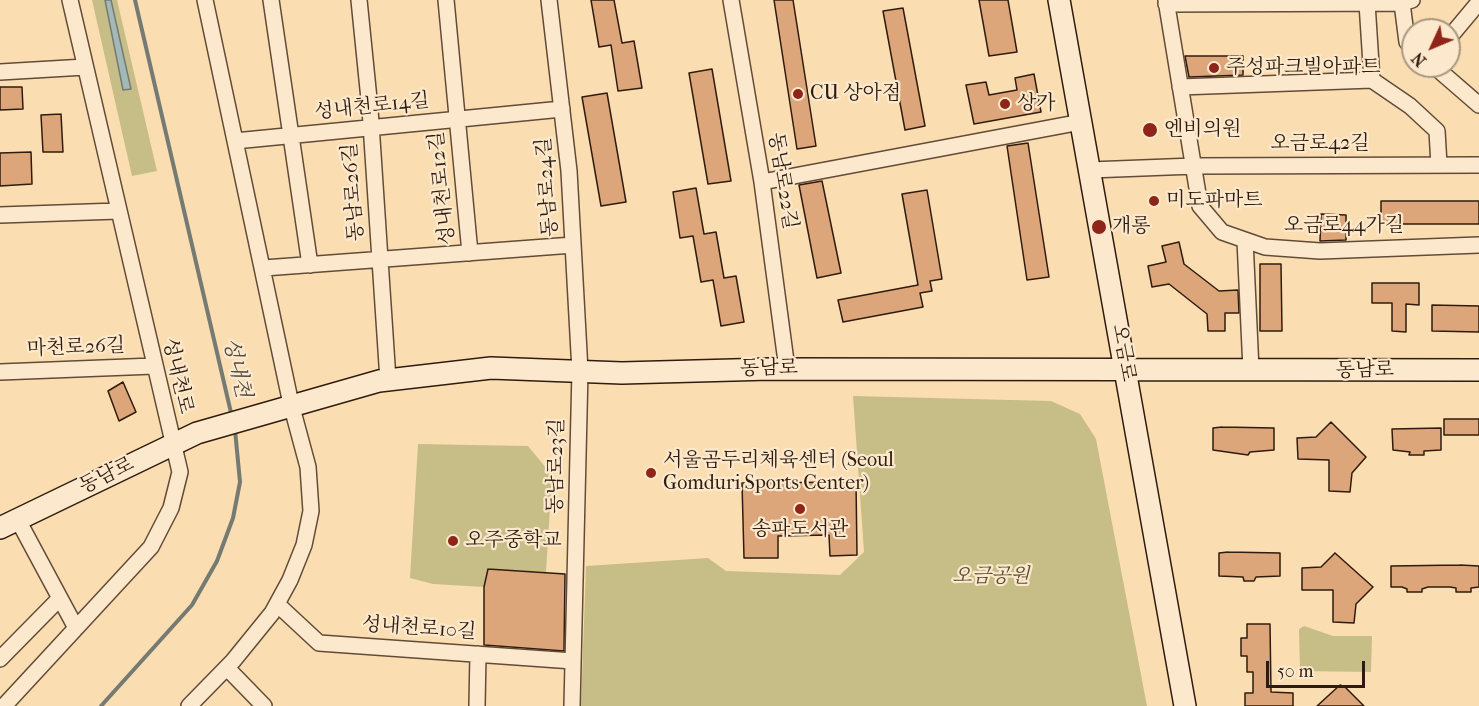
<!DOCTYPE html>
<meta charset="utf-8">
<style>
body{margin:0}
#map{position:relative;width:1479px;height:706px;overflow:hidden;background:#fbddb2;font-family:"IM FELL French Canon",serif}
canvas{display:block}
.north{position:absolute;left:1401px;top:18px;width:60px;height:60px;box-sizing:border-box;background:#fce9cd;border:2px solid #aa9781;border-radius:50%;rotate:226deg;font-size:16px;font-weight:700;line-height:24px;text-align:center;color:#2f1c0e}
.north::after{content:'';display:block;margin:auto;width:21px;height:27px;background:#8f2418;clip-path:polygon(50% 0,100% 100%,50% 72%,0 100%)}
.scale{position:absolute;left:1266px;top:661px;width:99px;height:27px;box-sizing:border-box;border:3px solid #2f1c0e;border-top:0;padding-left:8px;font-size:18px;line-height:21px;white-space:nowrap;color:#2f1c0e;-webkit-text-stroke:4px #fce9cd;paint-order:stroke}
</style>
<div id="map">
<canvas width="1479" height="706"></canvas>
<div class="north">N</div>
<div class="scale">50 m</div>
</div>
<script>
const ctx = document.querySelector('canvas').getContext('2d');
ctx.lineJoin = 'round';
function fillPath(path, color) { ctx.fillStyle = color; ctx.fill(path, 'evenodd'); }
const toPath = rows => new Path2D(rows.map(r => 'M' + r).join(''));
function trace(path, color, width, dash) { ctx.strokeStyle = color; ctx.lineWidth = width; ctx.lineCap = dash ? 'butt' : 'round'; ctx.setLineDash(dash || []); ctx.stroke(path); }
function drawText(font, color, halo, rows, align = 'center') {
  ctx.font = font + ' "IM FELL French Canon","Noto Serif KR",serif'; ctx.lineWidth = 4.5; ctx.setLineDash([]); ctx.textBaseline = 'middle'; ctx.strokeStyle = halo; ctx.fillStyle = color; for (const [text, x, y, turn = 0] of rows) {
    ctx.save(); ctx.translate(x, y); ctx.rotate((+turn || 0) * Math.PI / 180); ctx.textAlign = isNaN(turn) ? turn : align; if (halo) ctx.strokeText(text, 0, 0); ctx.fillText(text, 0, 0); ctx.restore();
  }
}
fillPath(toPath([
 [92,0,117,0,157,171,132,176],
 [853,396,1051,401,1080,414,1096,439,1147,706,581,706,586,566,708,558,726,571,840,575,864,552],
 [418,444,528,446,552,475,546,572,488,569,484,587,433,584,410,578],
 [1304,626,1333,636,1372,636,1371,672,1300,671,1299,629]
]), '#c7be87');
const water = toPath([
 [105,0,111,0,131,89,123,90,105,0]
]);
fillPath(water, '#a3b9b7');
trace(water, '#757a73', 1.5);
trace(toPath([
 [135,0,232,417],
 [101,706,192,605,217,561,233,518,240,482,235,430]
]), '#757a73', 4);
const building = toPath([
 [591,0,614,0,622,43,634,41,642,88,618,91,611,45,599,47,591,0],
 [774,0,793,0,816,146,797,149,774,0],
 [979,0,1008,0,1017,52,989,56,979,0],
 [903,8,925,126,905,130,883,11,903,8],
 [1185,56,1243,56,1243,75,1189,77,1185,56],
 [712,69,731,181,708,184,689,73,712,69],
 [1034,74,1041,112,974,124,966,85,986,82,989,95,1017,90,1015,78,1034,74],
 [0,87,22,87,23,109,0,110,0,87],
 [607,93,626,202,601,206,582,97,607,93],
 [61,114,63,152,43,152,41,115,61,114],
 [1028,143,1049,277,1027,280,1007,146,1028,143],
 [31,152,32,184,0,186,0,153,31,152],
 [822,181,841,273,817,278,799,185,822,181],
 [696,188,704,234,716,232,724,278,736,276,744,322,721,326,713,280,701,282,693,236,680,238,673,192,696,188],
 [927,190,942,279,930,281,932,291,920,293,923,307,843,322,838,300,918,285,902,194,927,190],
 [1381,201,1479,201,1479,224,1381,224,1381,201],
 [1321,214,1346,215,1346,240,1320,241,1321,214],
 [1179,242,1184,264,1219,291,1238,290,1239,313,1225,313,1225,331,1208,331,1207,314,1169,284,1152,287,1148,266,1166,262,1162,246,1179,242],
 [1260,264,1281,264,1282,331,1260,331,1260,264],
 [1372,283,1419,283,1419,305,1406,304,1406,332,1392,331,1392,303,1372,303,1372,283],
 [1432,305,1479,306,1479,332,1432,331,1432,305],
 [123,382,136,412,119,421,108,391,123,382],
 [1444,419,1479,419,1479,435,1444,435,1444,419],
 [1331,422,1366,457,1352,473,1350,492,1329,491,1329,460,1298,459,1297,438,1316,437,1331,422],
 [1222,427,1274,428,1274,450,1250,452,1248,455,1213,450,1213,428,1222,427],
 [1441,428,1441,450,1424,451,1424,455,1409,455,1410,452,1393,450,1392,429,1441,428],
 [856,482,857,555,830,556,829,535,778,536,778,558,744,558,742,483,856,482],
 [1228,552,1280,553,1280,576,1256,577,1254,581,1244,581,1243,577,1219,576,1219,553,1228,552],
 [1335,553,1373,587,1356,604,1354,623,1333,622,1333,590,1302,590,1302,568,1321,567,1335,553],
 [1460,565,1479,566,1479,587,1471,588,1471,592,1456,592,1456,588,1450,587,1428,587,1422,589,1422,592,1407,592,1407,589,1402,587,1391,587,1391,566,1460,565],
 [488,569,565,574,564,651,484,645,484,587,488,569],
 [1247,624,1270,624,1271,692,1293,693,1293,706,1245,706,1245,693,1253,693,1253,672,1247,672,1247,656,1241,656,1241,638,1247,638,1247,624],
 [1340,685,1345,687,1364,706,1317,706,1340,685]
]);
fillPath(building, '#dca57a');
trace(building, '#2f1c0e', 1.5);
const minor = toPath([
 [271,0,310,265],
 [359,0,370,109,388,380],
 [446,0,470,253],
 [549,0,569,171,580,371,572,706],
 [731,0,762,182,787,369],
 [1166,0,1200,206,1222,232,1265,247,1320,251,1479,245],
 [1367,3,1372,80],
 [1402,3,1407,42,1413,47],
 [1166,4,1402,3,1412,0],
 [1449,38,1479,2],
 [1434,66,1479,105],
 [0,72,85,67],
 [1180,87,1372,80,1410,106,1437,131,1439,165],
 [235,141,562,109],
 [1090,170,1194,166,1479,165],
 [762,182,1081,122],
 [0,215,118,211],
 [1245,240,1251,370],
 [264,268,573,245],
 [0,372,154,366],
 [18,520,76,628],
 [277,604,319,643,573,661],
 [0,659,60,598],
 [227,668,264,706],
 [4,706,151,547,171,508,180,472,70,0],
 [189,706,233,661,272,613,290,580,304,545,311,511,308,467,291,404,205,0],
 [477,706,478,654]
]);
const secondary = toPath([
 [1059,0,1185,706],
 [0,528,197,433,379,381,491,368,622,373,770,369,1479,370]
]);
trace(minor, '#624c37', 18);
trace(secondary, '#2f1c0e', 24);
trace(minor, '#fce9cd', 15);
trace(secondary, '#fce9cd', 21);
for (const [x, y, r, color] of [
 [1214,68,6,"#8f2418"],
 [798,94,6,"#8f2418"],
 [1005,104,6,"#8f2418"],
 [1150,130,8,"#8f2418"],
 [1154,201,6,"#8f2418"],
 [1099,227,8,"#8f2418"],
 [651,473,6,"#8f2418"],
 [800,509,6,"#8f2418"],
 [453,541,6,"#8f2418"]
]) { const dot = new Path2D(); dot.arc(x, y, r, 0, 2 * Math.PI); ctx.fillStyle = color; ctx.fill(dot); trace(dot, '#fce9cd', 2); }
drawText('20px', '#2f1c0e', '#fce9cd', [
 ["주성파크빌아파트",1226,68],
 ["CU 상아점",810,94],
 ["상가",1017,104],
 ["엔비의원",1164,130],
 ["미도파마트",1166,201],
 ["개롱",1112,227],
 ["서울곰두리체육센터 (Seoul",663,461],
 ["Gomduri Sports Center)",663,484],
 ["송파도서관",800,530,"center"],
 ["오주중학교",465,541]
], 'left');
drawText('20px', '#2f1c0e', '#fce9cd', [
 ["성내천로14길",372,107,-6],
 ["오금로42길",1320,144],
 ["동남로22길",782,181,81],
 ["동남로24길",548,187,-94],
 ["성내천로12길",443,188,-96],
 ["동남로26길",354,192,-94],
 ["오금로44가길",1344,226],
 ["마천로26길",76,348,-2],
 ["오금로",1123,353,80],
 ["동남로",769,369,-1],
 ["동남로",1365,371,-1],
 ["성내천로",177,376,77],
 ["동남로23길",557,466,-89],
 ["동남로",107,476,-26],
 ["성내천로10길",419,629,4]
]);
drawText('italic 20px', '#5d4d32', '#fce9cd', [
 ["오금공원",991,577]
]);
drawText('italic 21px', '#524b41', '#fce9cd', [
 ["성내천",236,368,77]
]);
</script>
